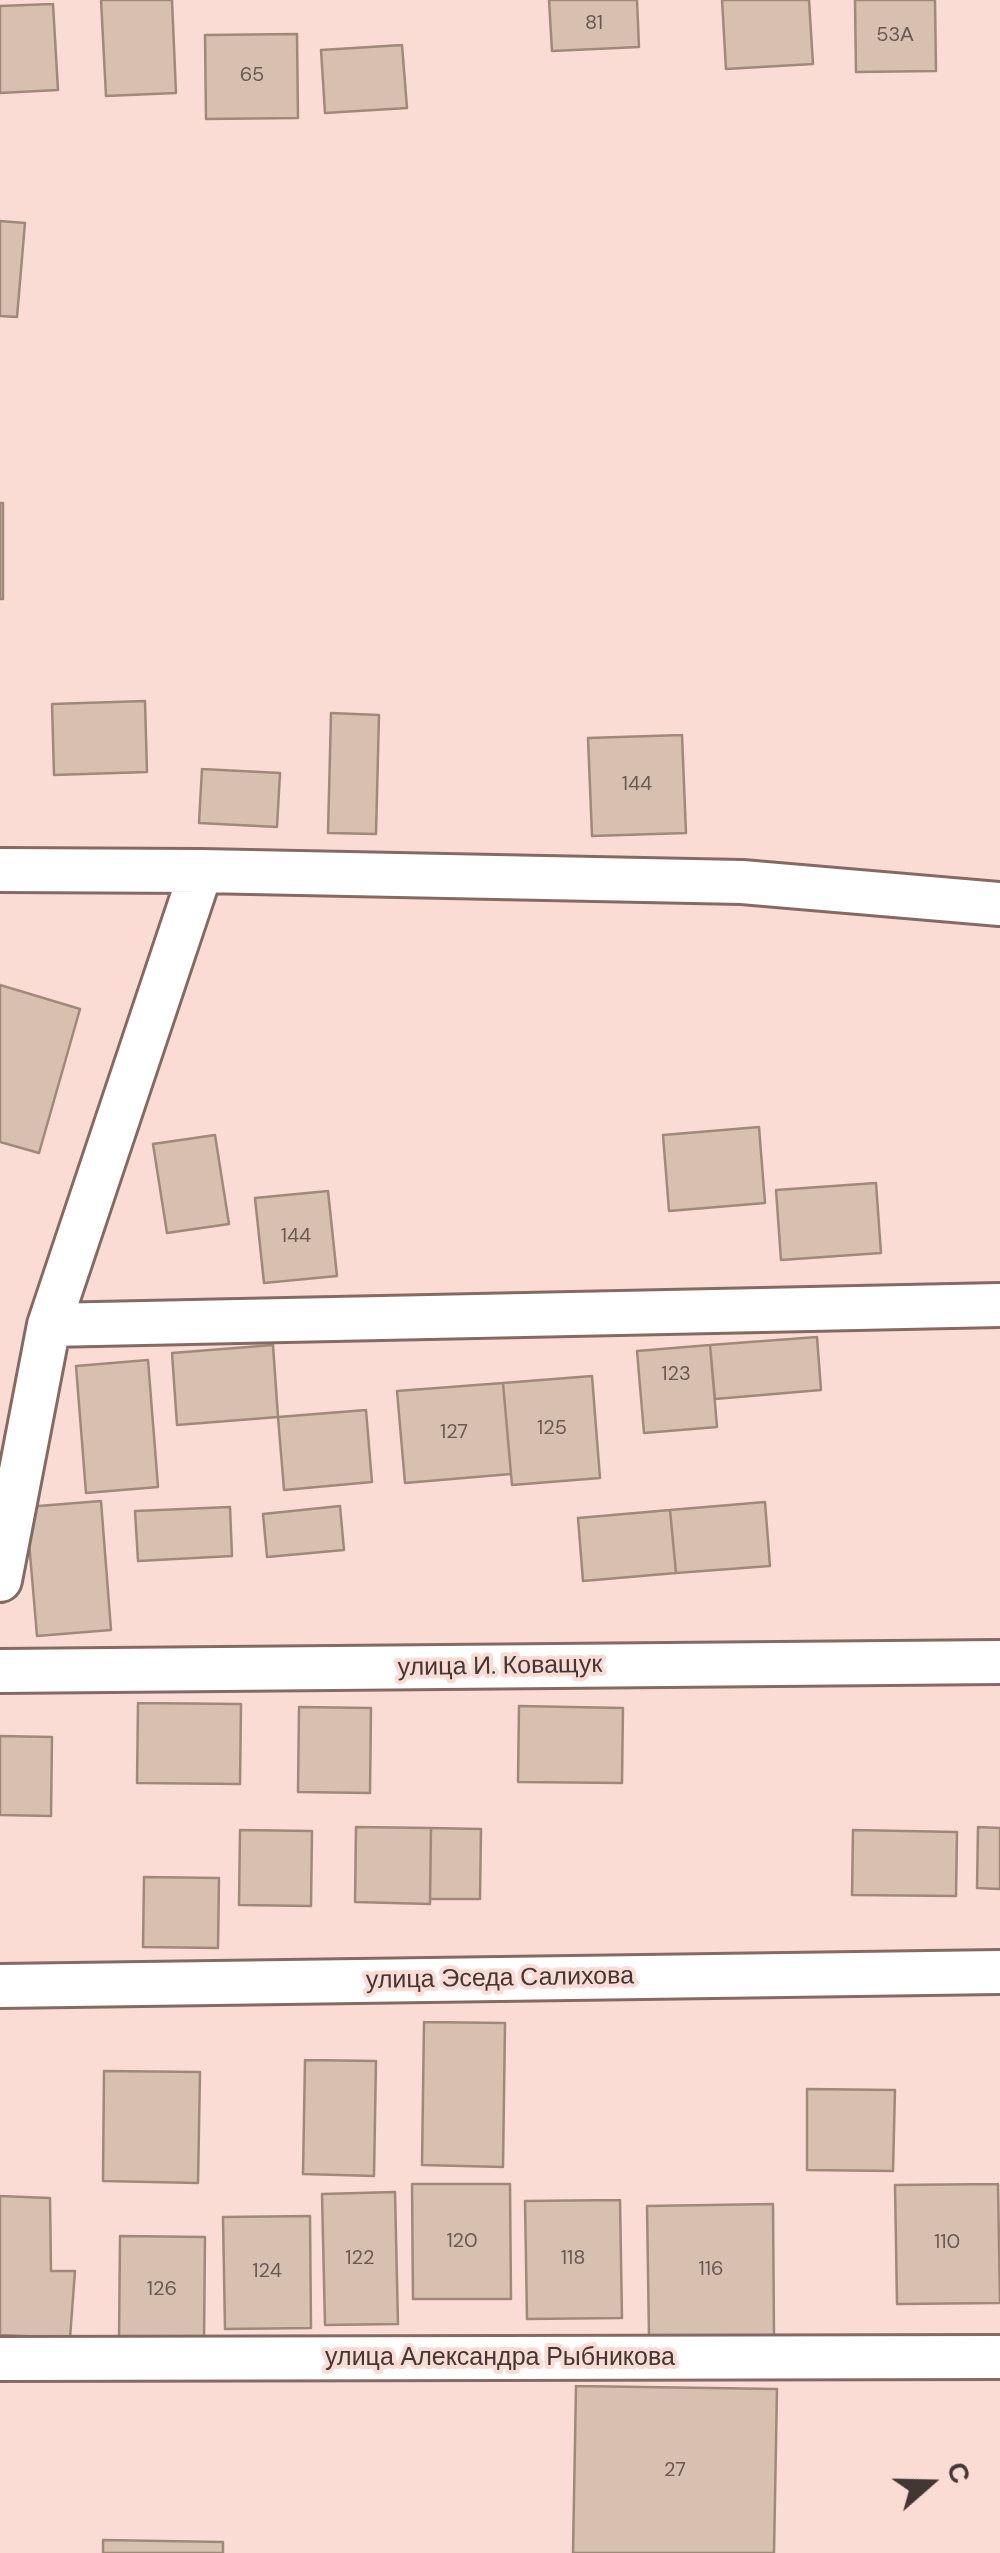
<!DOCTYPE html>
<meta charset="utf-8">
<style>
body{margin:0}
#map{position:relative;width:1000px;height:2553px;overflow:hidden;background:#fbdcd5;font-family:"DM Sans",sans-serif}
canvas{display:block}
.north{position:absolute;left:880px;top:2433px;width:100px;height:100px;-webkit-text-stroke:8px #fbdcd5;paint-order:stroke;rotate:70deg;font-size:28px;font-weight:700;line-height:40px;text-align:center;color:#433734}
.north::after{content:'';display:block;margin:auto;width:35px;height:45px;background:#433734;clip-path:polygon(50% 0,100% 100%,50% 72%,0 100%)}
</style>
<div id="map">
<canvas width="1000" height="2553"></canvas>
<div class="north">С</div>
</div>
<script>
const ctx = document.querySelector('canvas').getContext('2d');
ctx.lineJoin = 'round';
function fillPath(path, color) { ctx.fillStyle = color; ctx.fill(path, 'evenodd'); }
const toPath = rows => new Path2D(rows.map(r => 'M' + r).join(''));
function trace(path, color, width, dash) { ctx.strokeStyle = color; ctx.lineWidth = width; ctx.lineCap = dash ? 'butt' : 'round'; ctx.setLineDash(dash || []); ctx.stroke(path); }
function drawText(font, color, halo, rows, align = 'center') {
  ctx.font = font + ' "DM Sans",sans-serif'; ctx.lineWidth = 8; ctx.setLineDash([]); ctx.textBaseline = 'middle'; ctx.strokeStyle = halo; ctx.fillStyle = color; for (const [text, x, y, turn = 0] of rows) {
    ctx.save(); ctx.translate(x, y); ctx.rotate((+turn || 0) * Math.PI / 180); ctx.textAlign = isNaN(turn) ? turn : align; if (halo) ctx.strokeText(text, 0, 0); ctx.fillText(text, 0, 0); ctx.restore();
  }
}
const building = toPath([
 [101,0,172,0,176,93,106,96,101,0],
 [549,0,637,0,639,47,552,51,549,0],
 [722,0,809,0,813,64,726,69,722,0],
 [855,0,935,0,936,71,856,72,855,0],
 [53,4,58,90,0,93,0,6,53,4],
 [297,34,298,118,206,119,205,35,297,34],
 [402,45,407,108,325,113,321,50,402,45],
 [0,221,25,223,17,317,0,316,0,221],
 [0,503,3,503,3,599,0,599,0,503],
 [145,701,147,772,54,775,52,704,145,701],
 [331,713,379,715,376,834,328,833,331,713],
 [682,735,686,833,592,836,588,738,682,735],
 [202,769,280,773,277,827,199,823,202,769],
 [0,985,80,1009,39,1153,0,1142,0,985],
 [759,1127,765,1203,669,1211,663,1135,759,1127],
 [215,1135,229,1224,167,1233,153,1144,215,1135],
 [876,1183,881,1253,781,1260,776,1190,876,1183],
 [328,1191,337,1276,264,1283,255,1198,328,1191],
 [817,1337,821,1390,715,1399,710,1345,817,1337],
 [273,1345,278,1417,177,1425,172,1353,273,1345],
 [710,1345,717,1427,644,1433,637,1351,710,1345],
 [148,1360,158,1487,86,1493,76,1366,148,1360],
 [592,1376,600,1478,512,1485,503,1383,592,1376],
 [503,1383,511,1474,405,1483,397,1391,503,1383],
 [366,1410,372,1482,284,1490,278,1417,366,1410],
 [101,1501,111,1630,37,1636,26,1507,101,1501],
 [765,1502,770,1566,676,1573,670,1510,765,1502],
 [340,1506,344,1550,267,1557,263,1514,340,1506],
 [230,1507,232,1556,138,1561,135,1511,230,1507],
 [670,1510,676,1573,583,1581,578,1518,670,1510],
 [138,1703,241,1704,240,1784,137,1783,138,1703],
 [519,1706,623,1708,622,1783,518,1782,519,1706],
 [299,1707,371,1708,370,1793,298,1792,299,1707],
 [0,1736,52,1737,51,1816,0,1815,0,1736],
 [356,1827,431,1828,430,1904,355,1902,356,1827],
 [978,1827,1000,1828,1000,1889,977,1888,978,1827],
 [431,1828,481,1829,480,1899,430,1899,431,1828],
 [240,1830,312,1831,311,1906,239,1905,240,1830],
 [853,1830,957,1832,956,1896,852,1895,853,1830],
 [144,1877,219,1878,218,1948,143,1947,144,1877],
 [424,2022,505,2023,503,2167,422,2165,424,2022],
 [305,2060,376,2061,374,2176,303,2174,305,2060],
 [104,2071,200,2072,198,2183,103,2181,104,2071],
 [807,2089,895,2090,893,2171,807,2170,807,2089],
 [412,2184,510,2184,511,2299,413,2299,412,2184],
 [998,2184,1000,2303,897,2304,895,2185,998,2184],
 [395,2192,398,2324,325,2325,322,2194,395,2192],
 [0,2196,50,2198,51,2271,75,2271,70,2338,0,2335,0,2196],
 [620,2200,622,2318,527,2319,525,2201,620,2200],
 [773,2204,774,2335,649,2336,647,2206,773,2204],
 [310,2216,311,2328,225,2329,223,2217,310,2216],
 [120,2236,205,2237,204,2342,119,2342,120,2236],
 [576,2386,777,2389,774,2553,573,2553,576,2386],
 [103,2540,223,2542,223,2553,103,2553,103,2540]
]);
fillPath(building, '#d8c0b0');
trace(building, '#9f8979', 2.5);
const minor = toPath([
 [0,870,201,871,742,882,1000,904],
 [49,1325,1000,1305],
 [0,1580,49,1325,201,871],
 [0,1671,1000,1662],
 [0,1986,1000,1972],
 [0,2359,1000,2357]
]);
trace(minor, '#846a63', 48);
trace(minor, '#fff', 42);
drawText('20px', '#685953', null, [
 ["81",594,24],
 ["53А",895,36],
 ["65",252,76],
 ["144",637,785],
 ["144",296,1237],
 ["123",676,1375],
 ["125",552,1429],
 ["127",454,1433],
 ["120",462,2242],
 ["110",947,2243],
 ["122",360,2259],
 ["118",573,2259],
 ["116",711,2270],
 ["124",267,2272],
 ["126",162,2290],
 ["27",675,2471]
]);
drawText('25px', '#433734', '#fbdcd5', [
 ["улица И. Коващук",500,1667,-1],
 ["улица Эседа Салихова",500,1979,-1],
 ["улица Александра Рыбникова",500,2358]
]);
</script>
